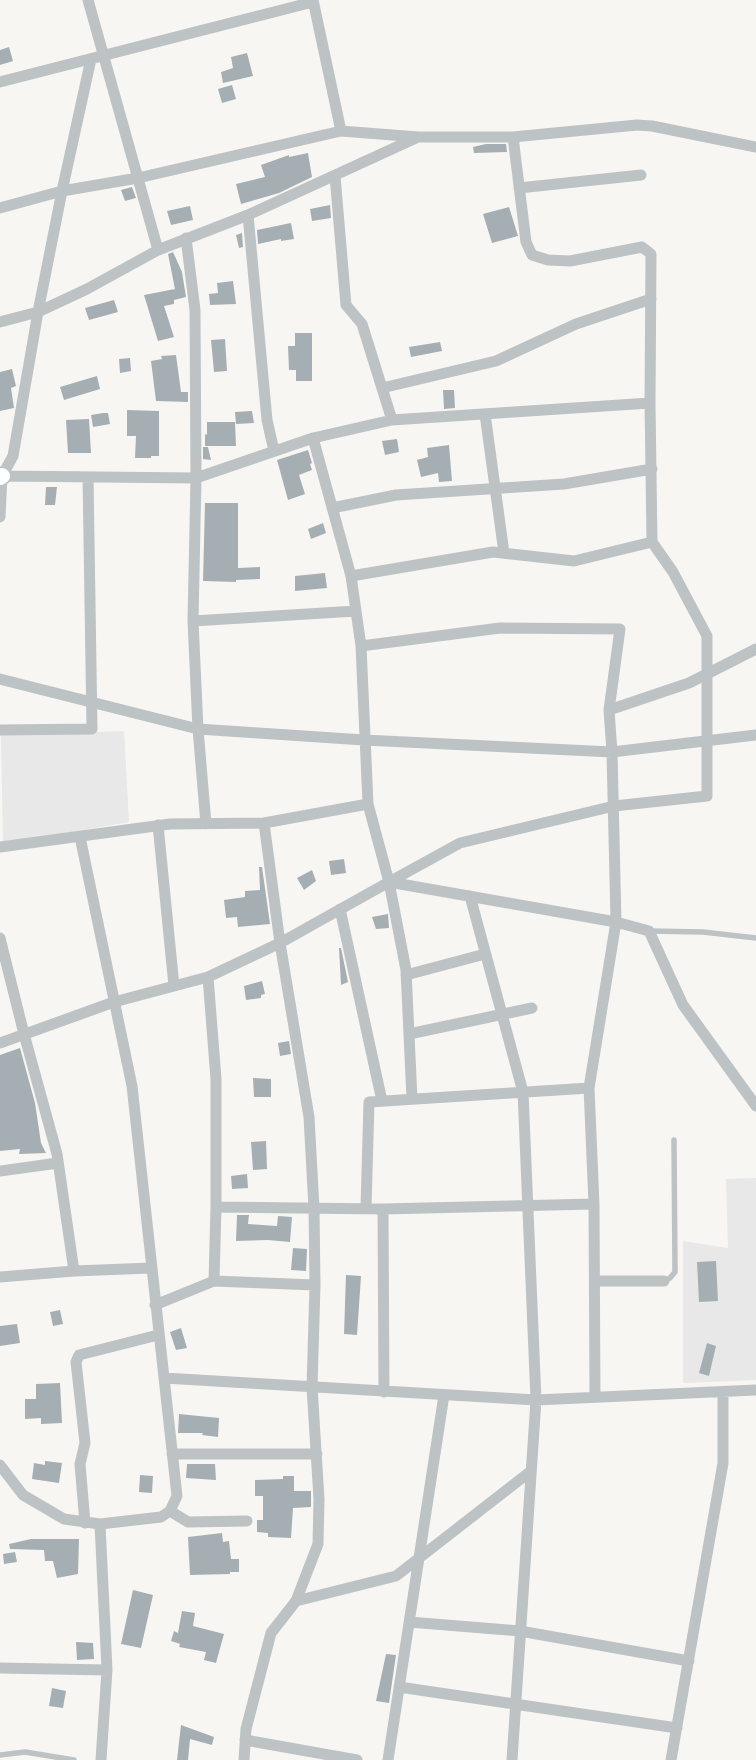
<!DOCTYPE html>
<style>
body{margin:0}
canvas{display:block;background:#f7f6f3}
</style>
<canvas width="756" height="1760"></canvas>
<script>
const ctx = document.querySelector('canvas').getContext('2d');
ctx.lineJoin = 'round';
function fillPath(path, color) { ctx.fillStyle = color; ctx.fill(path, 'evenodd'); }
const toPath = rows => new Path2D(rows.map(r => 'M' + r).join(''));
function trace(path, color, width, dash) { ctx.strokeStyle = color; ctx.lineWidth = width; ctx.lineCap = dash ? 'butt' : 'round'; ctx.setLineDash(dash || []); ctx.stroke(path); }
fillPath(toPath([
 [124,731,129,822,3,844,1,735],
 [756,1178,756,1380,683,1383,683,1241,728,1248,726,1179]
]), '#e7e8e7');
fillPath(toPath([
 [9,47,13,61,0,65,0,50],
 [247,53,253,76,223,83,221,72,233,68,231,57],
 [232,85,236,99,222,103,218,89],
 [486,144,506,144,507,152,474,153,473,147],
 [308,153,312,177,279,193,241,204,236,184,265,177,261,165,289,155,289,157],
 [132,187,136,198,125,201,121,190],
 [330,205,331,218,312,221,310,209],
 [190,206,193,220,171,225,167,211],
 [509,207,518,236,492,243,483,214],
 [291,223,294,239,281,241,281,239,258,244,257,230],
 [242,233,243,247,239,248,236,235],
 [173,252,182,272,186,297,174,300,174,304,164,306,174,337,158,341,144,295,175,289,168,254],
 [233,281,236,304,210,305,209,294,218,293,217,283],
 [114,300,118,312,89,320,85,308],
 [295,333,312,333,312,381,296,381,296,370,289,370,288,346,295,346],
 [225,339,227,371,214,372,211,340],
 [440,342,442,351,411,357,409,347],
 [176,355,181,392,188,392,188,402,156,401,151,361,162,359,161,356],
 [130,358,131,371,120,373,119,359],
 [12,369,16,386,11,388,14,408,0,411,0,372],
 [97,376,100,389,64,400,60,387],
 [443,390,454,390,455,408,444,409],
 [127,410,159,411,159,456,151,456,151,458,135,458,136,436,127,436],
 [252,411,254,423,236,424,235,412],
 [103,413,108,413,110,424,93,427,91,415],
 [89,419,91,453,68,453,66,420],
 [207,422,235,422,236,446,205,446,205,434,207,435],
 [397,439,399,452,385,455,382,441],
 [449,445,452,481,439,482,438,473,421,477,417,460,428,457,427,448],
 [203,447,208,447,211,460,203,459],
 [308,450,312,463,310,464,312,470,299,475,305,494,288,500,277,460],
 [46,487,57,487,55,505,45,505],
 [205,503,238,503,238,568,260,567,260,579,236,580,236,582,203,581],
 [323,523,326,533,311,539,308,529],
 [325,573,327,588,295,591,295,576],
 [344,859,346,873,331,875,329,861],
 [259,867,262,867,270,924,238,927,237,917,226,918,224,900,245,897,245,891,260,890],
 [312,870,316,881,304,890,297,878],
 [388,914,389,928,376,929,372,917],
 [339,948,341,948,348,982,341,985],
 [262,981,265,994,261,995,261,998,246,1000,244,986],
 [289,1041,291,1054,280,1056,278,1043],
 [20,1048,35,1103,41,1143,46,1153,19,1154,20,1149,0,1151,0,1055],
 [253,1078,271,1079,271,1097,254,1097],
 [266,1141,267,1169,253,1170,251,1142],
 [247,1174,248,1188,232,1189,231,1176],
 [237,1215,249,1215,248,1224,277,1226,278,1216,292,1217,290,1242,268,1240,236,1241],
 [293,1248,307,1249,306,1271,291,1270],
 [716,1261,718,1301,699,1302,697,1262],
 [346,1275,361,1276,357,1335,344,1334],
 [60,1310,63,1324,53,1326,50,1312],
 [17,1324,20,1343,0,1346,0,1326],
 [181,1328,187,1348,176,1350,170,1332],
 [707,1343,716,1346,709,1376,699,1373],
 [60,1383,62,1423,41,1424,41,1418,25,1419,25,1399,36,1399,36,1384],
 [179,1414,219,1418,218,1437,202,1435,203,1433,178,1433],
 [45,1461,62,1463,59,1483,32,1479,34,1463,45,1465],
 [187,1464,215,1464,216,1480,186,1478],
 [140,1475,153,1476,152,1493,139,1492],
 [283,1476,294,1476,294,1491,311,1491,311,1507,293,1508,291,1538,268,1537,268,1533,257,1532,257,1520,263,1520,263,1496,255,1496,255,1480,283,1479],
 [222,1533,223,1542,229,1541,231,1559,239,1559,239,1572,230,1572,230,1574,190,1575,188,1537],
 [31,1539,79,1539,78,1574,57,1578,53,1561,45,1561,44,1550,10,1549,9,1544],
 [15,1552,17,1562,4,1564,3,1554],
 [133,1590,153,1595,141,1648,121,1644],
 [182,1611,195,1613,193,1626,224,1634,216,1663,204,1660,206,1652,179,1647,180,1644,171,1641,174,1631,178,1633],
 [76,1642,93,1643,94,1659,77,1660],
 [386,1654,396,1655,389,1703,376,1701],
 [52,1688,66,1691,63,1708,49,1706],
 [181,1725,214,1737,212,1745,190,1739,188,1760,177,1760]
]), '#a5afb3');
const secondary = toPath([
 [0,477,2,476]
]);
trace(secondary, '#b0b7ba', 19);
trace(toPath([
 [649,931,703,932,756,938],
 [664,1281,670,1278,675,1272,674,1140],
 [0,1755,25,1752,74,1760]
]), '#bdc3c5', 5.5);
trace(toPath([
 [88,0,158,250],
 [313,0,341,131],
 [0,82,313,2],
 [335,176,346,305,362,324,392,420],
 [519,188,641,175],
 [0,208,62,191,138,178,341,131,418,137,513,137,637,125,652,126,756,147],
 [248,215,267,420,274,451],
 [186,238,195,310,196,478,193,621,198,729,206,824],
 [0,322,38,312,87,289,158,250,248,215,416,138],
 [382,388,496,361,576,324,651,299],
 [485,414,504,553],
 [313,438,351,576,361,646,368,804,389,882,406,970,412,1099],
 [2,476,196,478,313,438,392,420,650,403],
 [332,508,396,495,564,484,652,469],
 [0,517,2,476,13,456,38,312,62,191,91,59],
 [351,576,493,552,574,561,652,542],
 [193,621,356,611],
 [361,646,500,628,620,629,609,710],
 [0,679,198,729,364,740,612,752,756,735],
 [0,730,92,729,88,477],
 [158,825,174,986],
 [80,837,132,1086,177,1496,170,1511],
 [0,847,170,824,264,823,368,804],
 [389,882,460,843,614,806,707,796,707,636,673,572,652,542,650,403,651,254,642,247,570,261,548,260,532,255,526,242,513,137],
 [470,896,523,1092,536,1400,512,1760],
 [340,909,382,1101],
 [0,938,24,1034,57,1154,74,1271],
 [406,975,485,954],
 [208,977,216,1079,216,1207,214,1281],
 [409,1034,532,1008],
 [0,1043,114,1002,208,977,280,943,389,882,616,922,649,931,683,1005,756,1106],
 [0,1171,58,1163],
 [216,1207,383,1209,594,1204],
 [366,1208,369,1102,589,1088],
 [383,1209,384,1392],
 [0,1277,74,1271,151,1268],
 [595,1281,664,1281],
 [155,1305,214,1281,315,1285],
 [164,1378,536,1400,756,1390],
 [595,1397,594,1204,589,1088,616,922,612,752,609,710,689,683,756,649],
 [172,1454,317,1454],
 [0,1465,23,1495,64,1519,100,1524,107,1670,101,1760],
 [85,1523,80,1464,85,1443,76,1362,79,1355,158,1335],
 [100,1524,161,1517,170,1511,188,1522,247,1521],
 [296,1601,396,1576,531,1471],
 [409,1622,520,1631,689,1661],
 [0,1668,107,1670],
 [399,1687,677,1728],
 [245,1740,357,1760],
 [244,1760,246,1729,271,1633,296,1601,318,1544,319,1499,312,1387,315,1285,314,1208,309,1117,280,943,264,823],
 [388,1760,444,1395],
 [671,1760,723,1463,723,1392]
]), '#bdc3c5', 11);
trace(secondary, '#fff', 16);
</script>
